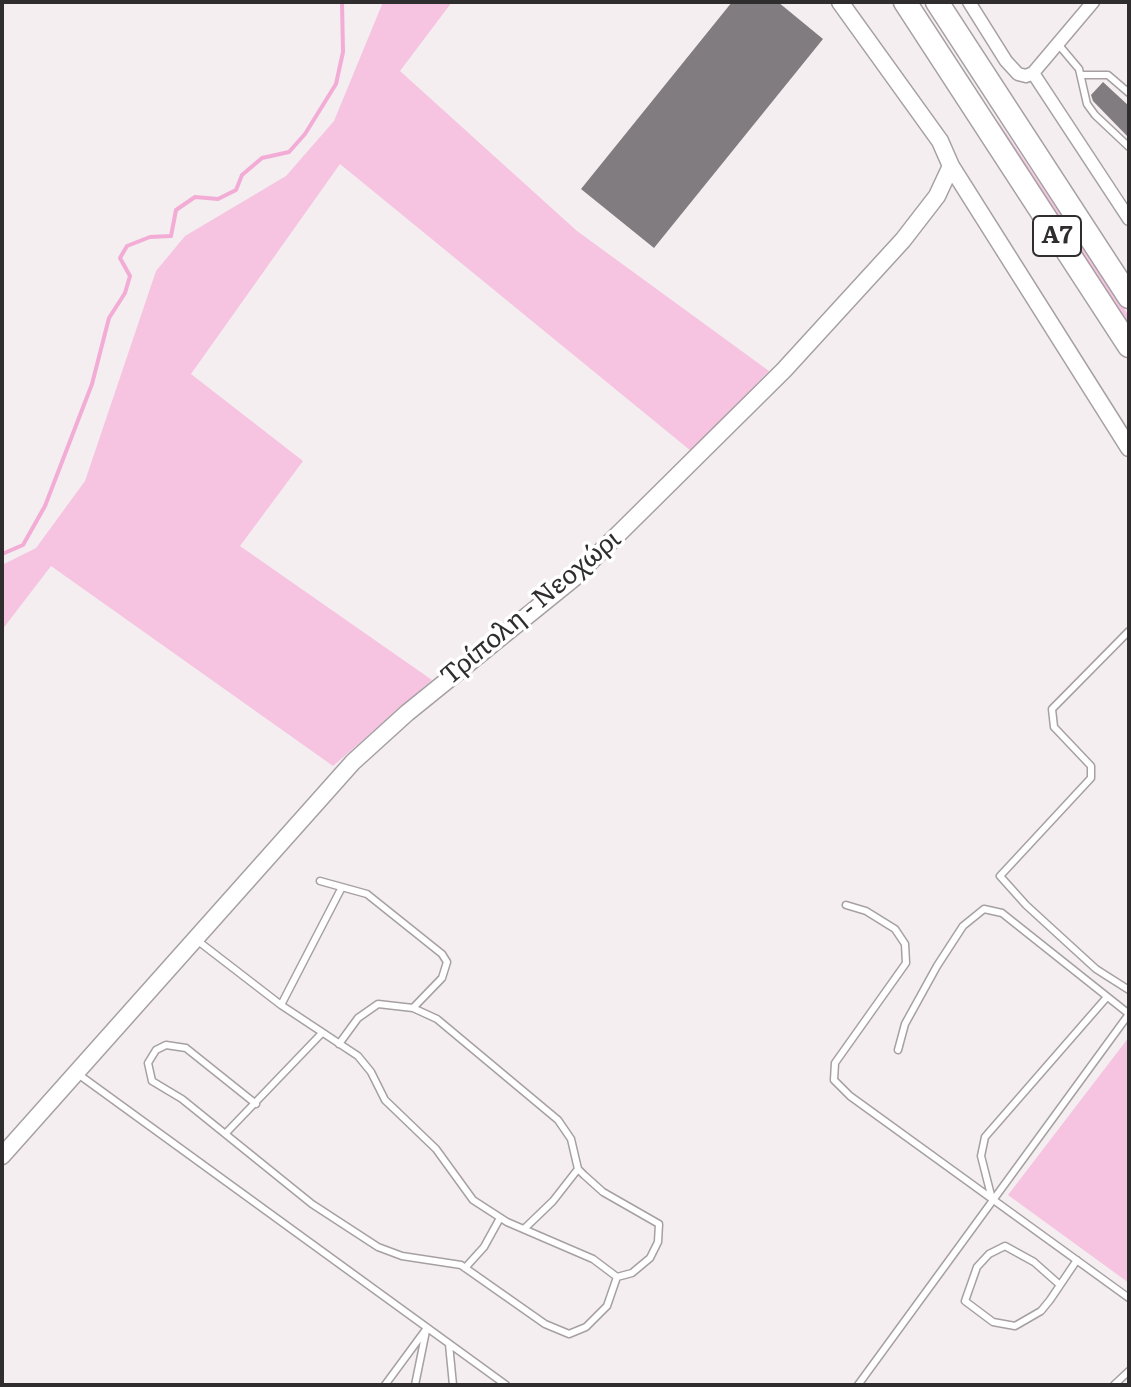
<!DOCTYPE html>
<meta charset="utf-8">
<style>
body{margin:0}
#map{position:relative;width:1131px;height:1387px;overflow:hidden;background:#f4eef1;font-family:Literata,serif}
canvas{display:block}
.frame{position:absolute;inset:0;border:4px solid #2f2d2e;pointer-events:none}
</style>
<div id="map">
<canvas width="1131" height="1387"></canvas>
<div class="frame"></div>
</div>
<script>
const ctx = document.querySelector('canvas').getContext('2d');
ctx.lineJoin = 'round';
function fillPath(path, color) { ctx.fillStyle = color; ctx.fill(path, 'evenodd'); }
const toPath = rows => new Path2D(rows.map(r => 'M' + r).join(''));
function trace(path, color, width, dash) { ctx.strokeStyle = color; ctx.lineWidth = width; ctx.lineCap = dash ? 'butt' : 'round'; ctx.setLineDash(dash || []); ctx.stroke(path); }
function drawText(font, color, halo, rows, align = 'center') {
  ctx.font = font + ' Literata,serif'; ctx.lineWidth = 7; ctx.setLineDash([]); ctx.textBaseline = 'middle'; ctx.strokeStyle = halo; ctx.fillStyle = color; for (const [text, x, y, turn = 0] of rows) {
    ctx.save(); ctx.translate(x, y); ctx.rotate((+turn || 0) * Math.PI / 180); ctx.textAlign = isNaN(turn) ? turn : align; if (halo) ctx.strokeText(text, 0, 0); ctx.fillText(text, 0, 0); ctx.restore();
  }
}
fillPath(toPath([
 [383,2,452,2,400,71,577,231,769,371,691,451,340,164,191,374,303,461,240,546,432,680,333,766,51,566,2,630,2,565,36,548,85,481,156,271,185,236,286,176,334,121],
 [996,118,1129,316,1129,327,1013,148],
 [1129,1037,1129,1283,1008,1195]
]), '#f6c4e0');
trace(toPath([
 [2,554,23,545,45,506,92,384,109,318,125,293,130,276,120,258,127,246,150,237,171,236,176,210,195,197,218,199,236,190,242,175,262,158,289,152,305,134,336,84,343,52,342,2]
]), '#f2acd5', 4);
fillPath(toPath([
 [732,2,778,2,823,39,654,248,581,189],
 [1103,82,1129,106,1129,138,1093,101,1091,95]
]), '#817c7f');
const lane = toPath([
 [1058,44,1079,69,1087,104,1095,115,1129,147],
 [1081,75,1108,75,1129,93],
 [1129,631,1052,709,1054,727,1091,766,1091,778,1000,876,1026,905,1096,969,1129,990],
 [320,881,367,894,442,954,447,962,442,978,413,1008],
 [846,905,866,911,895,929,905,944,906,963,835,1063,834,1080,850,1096,1129,1298],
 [198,941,281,1005,358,1056,371,1072,385,1100,436,1149,473,1200,507,1222,593,1259,617,1277],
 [281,1005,341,889],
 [339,1044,358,1018,378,1004,413,1008,437,1019,558,1120,571,1139,578,1169,584,1175,603,1192,659,1224,658,1242,650,1258,632,1273,617,1277],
 [898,1050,905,1024,937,966,963,926,984,909,1002,913,1129,1014],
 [78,1074,506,1385],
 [256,1104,186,1048,166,1045,156,1050,148,1063,152,1081,182,1099,312,1204,378,1247,402,1256,461,1265,545,1324,569,1334,586,1327,607,1306,617,1277],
 [226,1133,322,1033],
 [992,1199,981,1156,985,1137,1107,997],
 [524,1229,553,1201,578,1169],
 [465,1268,484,1247,500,1218],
 [1060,1285,1034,1262,1005,1246,989,1254,977,1267,965,1301,993,1322,1015,1326,1041,1311,1050,1300,1077,1260],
 [449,1344,453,1385],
 [385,1385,427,1328],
 [415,1385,426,1331],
 [858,1385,1129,1014],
 [1114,1385,1129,1371]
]);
const street = toPath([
 [969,2,1006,61,1018,74,1026,76,1033,73,1093,2],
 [1033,73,1129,219]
]);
const secondary = toPath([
 [840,2,940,141,951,166,1129,448],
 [2,1156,353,762,407,713,574,578,784,370,903,240,937,196,951,166]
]);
const highway = toPath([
 [905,2,1129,346],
 [937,2,1129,297]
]);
trace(lane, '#a6a0a3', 9);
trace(street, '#a6a0a3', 15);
trace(secondary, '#a6a0a3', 19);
trace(highway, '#a6a0a3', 25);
trace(lane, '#fff', 6);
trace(street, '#fff', 12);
trace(secondary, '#fff', 16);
trace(highway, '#fff', 22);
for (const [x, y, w] of [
 [1057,236,48]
]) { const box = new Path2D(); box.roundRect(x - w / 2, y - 20, w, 40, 6); ctx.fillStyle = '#fff'; ctx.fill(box); trace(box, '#2f2d2e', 2); }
drawText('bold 24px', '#2f2d2e', null, [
 ["Α7",1057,236]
]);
drawText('26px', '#2f2d2e', '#fff', [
 ["Τρίπολη - Νεοχώρι",531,608,-40]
]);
</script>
